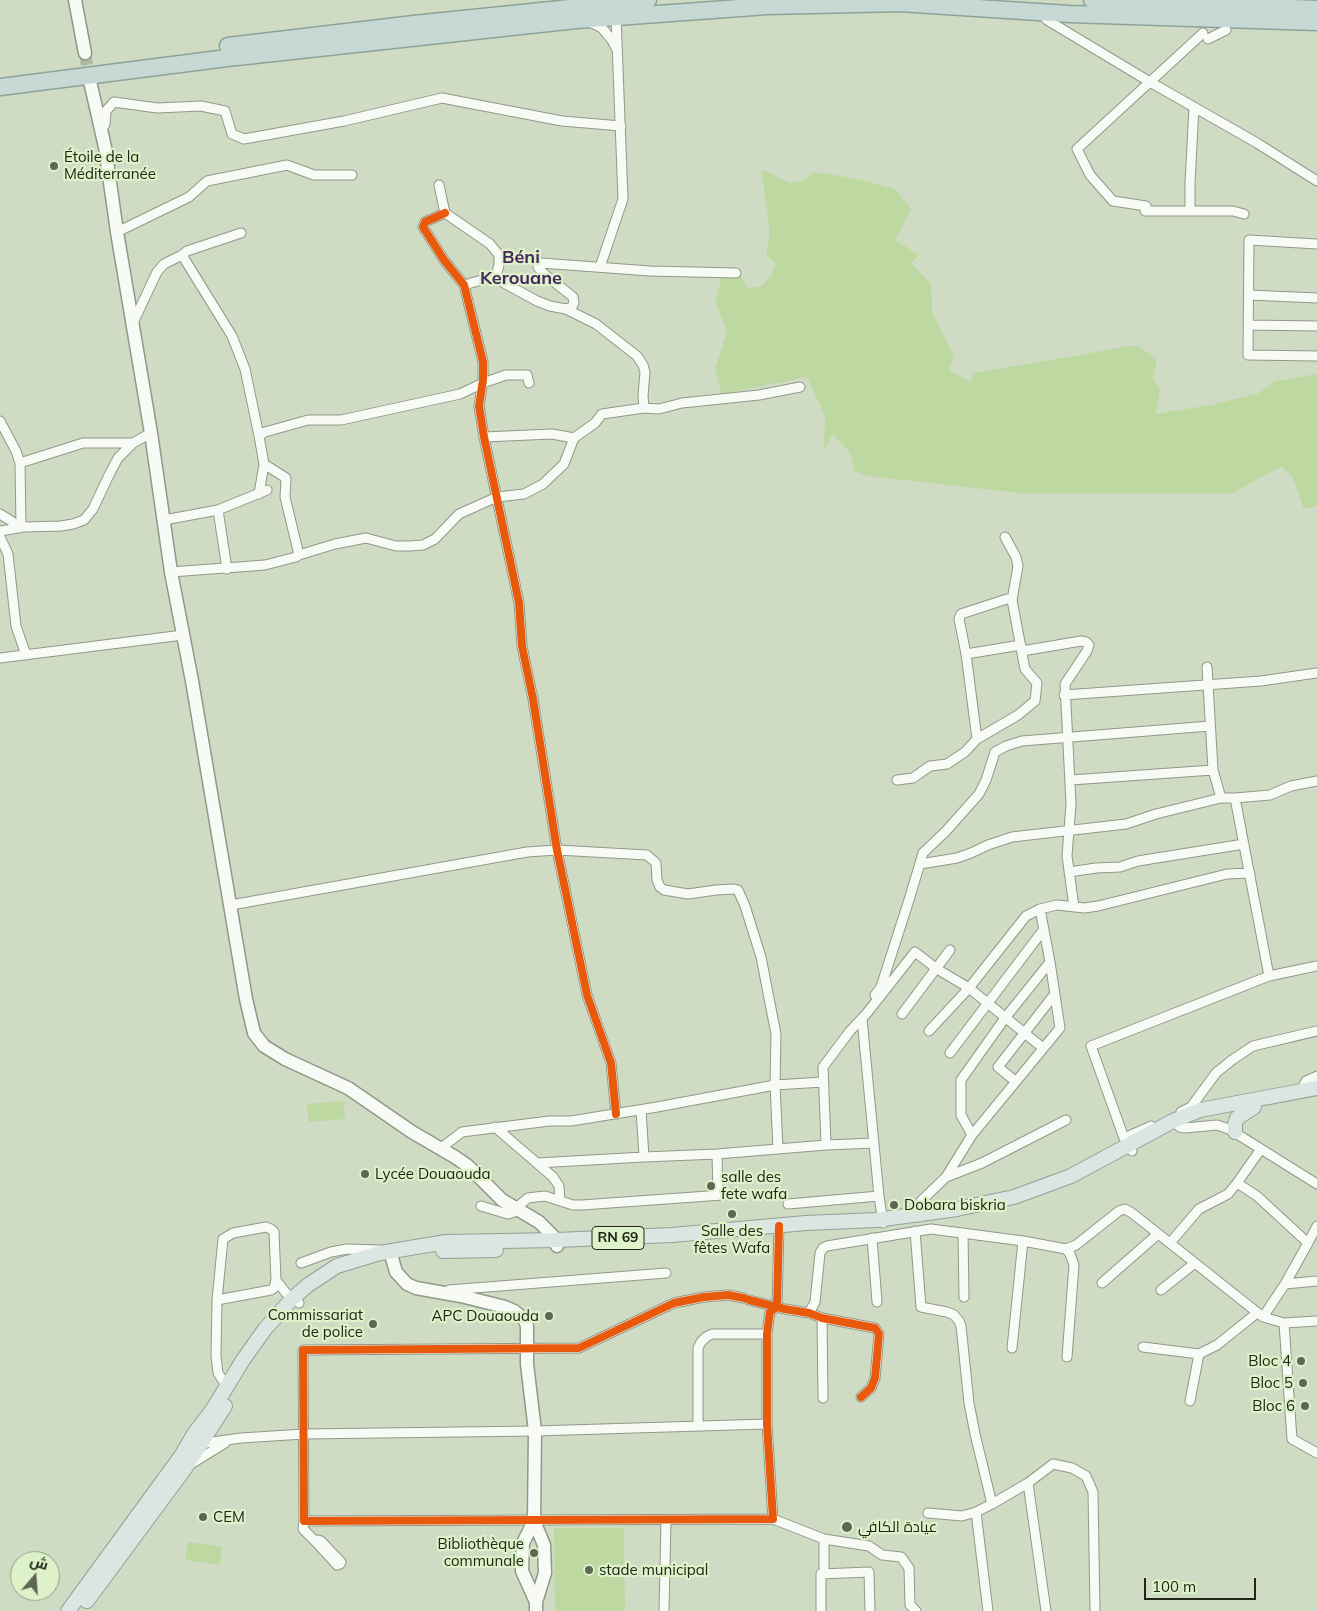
<!DOCTYPE html>
<meta charset="utf-8">
<style>
body{margin:0}
#map{position:relative;width:1317px;height:1611px;overflow:hidden;background:#d0dbc4;font-family:Mulish,Cairo,sans-serif}
canvas{display:block}
.north{position:absolute;left:10px;top:1551px;width:50px;height:50px;box-sizing:border-box;background:#ddf2c8;border:1px solid #91a182;border-radius:50%;rotate:18deg;font-size:14px;font-weight:700;line-height:20px;text-align:center;color:#202718}
.north::after{content:'';display:block;margin:auto;width:18px;height:22px;background:#5e6654;clip-path:polygon(50% 0,100% 100%,50% 72%,0 100%)}
.scale{position:absolute;left:1144px;top:1578px;width:112px;height:22px;box-sizing:border-box;border:2px solid #202718;border-top:0;padding-left:6px;font-size:15px;line-height:18px;white-space:nowrap;color:#202718;-webkit-text-stroke:4px #ddf2c8;paint-order:stroke}
</style>
<div id="map">
<canvas width="1317" height="1611"></canvas>
<div class="north">ش</div>
<div class="scale">100 m</div>
</div>
<script>
const ctx = document.querySelector('canvas').getContext('2d');
ctx.lineJoin = 'round';
function fillPath(path, color) { ctx.fillStyle = color; ctx.fill(path, 'evenodd'); }
const toPath = rows => new Path2D(rows.map(r => 'M' + r).join(''));
function trace(path, color, width, dash) { ctx.strokeStyle = color; ctx.lineWidth = width; ctx.lineCap = dash ? 'butt' : 'round'; ctx.setLineDash(dash || []); ctx.stroke(path); }
function drawText(font, color, halo, rows, align = 'center') {
  ctx.font = font + ' Mulish,Cairo,sans-serif'; ctx.lineWidth = 4.5; ctx.setLineDash([]); ctx.textBaseline = 'middle'; ctx.strokeStyle = halo; ctx.fillStyle = color; for (const [text, x, y, turn = 0] of rows) {
    ctx.save(); ctx.translate(x, y); ctx.rotate((+turn || 0) * Math.PI / 180); ctx.textAlign = isNaN(turn) ? turn : align; if (halo) ctx.strokeText(text, 0, 0); ctx.fillText(text, 0, 0); ctx.restore();
  }
}
fillPath(toPath([
 [761,169,791,183,802,181,815,172,858,179,895,189,911,209,895,240,919,255,911,263,931,285,932,312,954,357,949,370,970,382,974,373,1137,345,1157,360,1153,379,1160,388,1156,414,1211,405,1257,394,1275,381,1317,374,1317,506,1304,509,1293,478,1282,466,1232,493,1019,493,869,476,854,471,850,452,832,434,824,452,825,416,807,377,722,394,715,369,727,331,715,302,722,275,741,275,747,289,762,286,772,274,776,264,766,255,769,239,769,224],
 [343,1101,345,1119,309,1122,307,1104],
 [554,1528,624,1528,625,1611,555,1611],
 [188,1542,222,1547,220,1565,185,1560]
]), '#bdd8a0');
trace(toPath([
 [85,53,89,77]
]), '#adb7a2', 12, [12, 6]);
const street = toPath([
 [1042,12,1047,20,1150,82,1257,143,1317,181],
 [588,22,594,24,602,28,612,40,616,48],
 [1203,33,1077,149,1090,175,1113,201,1146,206,1145,211,1233,211,1244,214],
 [1208,39,1226,30],
 [102,130,105,124,106,111,114,102,157,108,201,106,225,111,232,134,244,139,344,121,442,98,562,121,621,126],
 [439,185,445,213,490,244,499,255,499,265,496,276,504,283,537,301,550,306,566,309,572,307,574,303,573,297,543,273,538,267,541,263,650,271,736,273],
 [1190,211,1190,183,1194,107],
 [445,213,425,222,423,227,444,260,464,285,483,362,483,380,479,406,484,437,519,603,522,646,533,699,557,850,587,995,611,1063,616,1114],
 [117,232,189,197,207,181,287,165,314,175,352,175],
 [1317,244,1249,240,1248,355,1317,356],
 [182,255,232,336,245,369,259,436],
 [600,267,623,199,616,16],
 [464,285,496,276],
 [1249,295,1317,298],
 [566,309,596,324,637,356,643,365,645,372,643,395,644,408],
 [132,325,157,272,164,264,182,255,187,251,241,233],
 [1248,325,1317,326],
 [0,421,16,451,20,463,21,527],
 [484,437,552,434,574,438],
 [20,463,83,443,133,443],
 [259,494,264,464],
 [218,510,227,569],
 [0,514,21,527],
 [164,520,218,510,267,490],
 [0,531,24,527,61,526,73,524,84,520,93,509,109,475,118,458,133,443,151,433],
 [0,537,8,554,16,626,26,655],
 [299,555,285,497,286,478,264,464,259,436,265,432,308,420,341,420,460,394,483,383,506,375,527,375,529,383],
 [171,572,265,565,296,557,299,555,335,544,366,538,396,546,410,546,423,545,435,539,459,514,497,497,524,494,543,484,564,464,574,438,595,423,602,414,644,408,659,409,682,403,759,395,800,387],
 [1022,651,1081,641,1086,642,1089,645,1087,651,1065,684,1071,804,1067,856,1074,907],
 [966,654,1021,645],
 [0,658,183,635],
 [1207,667,1213,770,1221,798],
 [1064,695,1261,681,1317,673],
 [977,739,966,654,959,619,961,614,1007,599,1012,600],
 [897,780,913,778,930,766,947,764,965,752,977,739,1018,715,1035,701,1037,683,1025,669,1012,600,1018,566,1016,557,1005,537],
 [1071,780,1213,770],
 [920,864,957,858,971,853,988,845,1012,837,1126,824,1156,814,1221,798,1235,798,1270,795,1291,786,1317,781],
 [1069,872,1096,868,1120,867,1138,861,1244,844],
 [231,905,527,852,557,850,647,855,656,863,657,880,660,887,664,890,688,894,716,890,734,889,738,890,745,906,761,957,776,1034,775,1085,823,1082],
 [1269,976,1317,966],
 [875,995,881,987,909,900,923,853,946,831,979,794,986,780,995,752,1006,746,1022,741,1210,726],
 [902,1014,950,950],
 [862,1019,879,1196,883,1223],
 [929,1031,969,988,1026,916,1040,909],
 [950,1053,1044,929],
 [1015,1081,998,1067,1054,995],
 [1300,1093,1306,1081,1317,1076],
 [1181,1112,1191,1107,1216,1073,1232,1060,1253,1046,1317,1031],
 [1173,1121,1180,1127,1185,1128,1217,1125,1229,1129,1317,1184],
 [495,1127,553,1177,559,1186,560,1200],
 [972,1135,961,1115,961,1080,1005,1018,1050,962],
 [1124,1138,1151,1126],
 [826,1145,874,1143],
 [441,1148,462,1132,549,1121,571,1121,657,1107,775,1085,778,1149],
 [1132,1151,1124,1138,1091,1046,1269,976,1235,798],
 [644,1157,717,1154],
 [537,1163,644,1157,641,1110],
 [946,1177,982,1163,1066,1120],
 [1237,1183,1261,1149],
 [718,1195,717,1154,826,1145,823,1067,850,1031,867,1013,915,952,937,969,969,988,1043,1048],
 [788,1204,879,1196],
 [481,1206,508,1214,514,1212,516,1208,528,1198,536,1197,545,1196,573,1205,582,1205,736,1194],
 [920,1217,919,1210,921,1201,946,1177,972,1135,1060,1028,1050,962,1040,909,1057,905,1084,908,1098,906,1227,874,1250,873],
 [779,1226,777,1307,770,1312,767,1334,767,1424,773,1519,304,1521,303,1350,579,1348,674,1303,704,1297,728,1295,744,1298,749,1300,785,1309,809,1313,822,1318,875,1328,879,1334,875,1378,871,1388,861,1397],
 [915,1231,921,1307,947,1312,954,1315,959,1321,961,1326,969,1403,975,1434,992,1504],
 [963,1233,964,1297],
 [872,1238,877,1302],
 [1170,1243,1199,1209,1228,1194,1237,1183,1257,1196,1308,1243,1285,1284,1263,1317],
 [1308,1243,1317,1226],
 [1066,1249,1070,1254,1074,1265,1067,1357],
 [301,1263,331,1252,347,1249,380,1250],
 [276,1280,286,1293,299,1303],
 [1102,1283,1158,1234],
 [1285,1284,1317,1281],
 [449,1290,666,1273],
 [1161,1290,1195,1263],
 [217,1300,271,1290,274,1288,276,1280,274,1232,271,1229,266,1227,233,1233,223,1239,217,1300,216,1356,218,1373,224,1382,228,1384],
 [809,1313,815,1302,820,1253,823,1248,827,1246,931,1229,1023,1241,1066,1249,1076,1245,1119,1211,1125,1209,1132,1213,1263,1317,1284,1323,1317,1321],
 [822,1318,823,1398],
 [1284,1323,1292,1439,1317,1453],
 [1143,1347,1199,1354,1190,1401],
 [1012,1348,1023,1241],
 [1199,1354,1217,1345,1257,1313],
 [698,1426,698,1348,701,1342,706,1337,712,1334,767,1334],
 [198,1444,241,1438,304,1434,535,1431,767,1424],
 [191,1464,225,1443],
 [1028,1483,1046,1611],
 [976,1512,988,1611],
 [928,1513,962,1516,976,1512,992,1504,1028,1483,1053,1464,1072,1468,1086,1476,1093,1492,1095,1611],
 [773,1519,824,1539,869,1546,882,1555,901,1557,909,1568,910,1605,916,1611],
 [304,1521,303,1529,316,1542,337,1565,340,1564,341,1562,321,1541,318,1540,316,1542],
 [824,1539,824,1574],
 [664,1611,666,1520],
 [821,1611,821,1574,869,1572,870,1611]
]);
const secondary = toPath([
 [75,0,85,53],
 [89,77,105,147,117,232,151,433,171,572,192,681,246,999,254,1033,264,1046,285,1059,348,1088,412,1132,455,1157,468,1166,502,1200,539,1222,557,1240,557,1246],
 [390,1251,396,1272,407,1284,416,1288,461,1296,505,1307,514,1311,525,1320,527,1326,527,1364,535,1431,534,1521,544,1545,545,1573,536,1602,536,1611],
 [534,1521,523,1543,522,1571,536,1602]
]);
const primary = toPath([
 [1235,1132,1235,1124,1237,1118,1254,1107],
 [443,1251,496,1250],
 [87,1601,186,1467,225,1406],
 [68,1611,181,1456,194,1434,213,1409,243,1360,265,1329,292,1299,308,1285,337,1266,380,1253,446,1242,557,1240,672,1235,806,1223,876,1220,957,1209,1014,1197,1071,1176,1173,1121,1200,1110,1317,1088]
]);
const highway = toPath([
 [1092,0,1317,9],
 [228,46,414,24,648,0],
 [0,87,227,58,576,20,767,6,900,3,1069,14,1317,22]
]);
trace(street, '#909888', 11);
trace(secondary, '#909888', 15);
trace(primary, '#8da397', 16);
trace(highway, '#8da397', 19);
trace(street, '#f8faf6', 9);
trace(secondary, '#f8faf6', 12);
trace(primary, '#dbe6e3', 14);
trace(highway, '#c8d9d5', 16);
trace(toPath([
 [445,213,425,222,423,227,444,260,464,285,483,362,483,380,479,406,484,437,519,603,522,646,533,699,557,850,587,995,611,1063,616,1114],
 [779,1226,777,1307,770,1312,767,1334,767,1424,773,1519,304,1521,303,1350,579,1348,674,1303,704,1297,728,1295,744,1298,749,1300,785,1309,809,1313,822,1318,875,1328,879,1334,875,1378,871,1388,861,1397]
]), '#e8590c', 8);
for (const [x, y, r, color] of [
 [54,166,5,"#5e6654"],
 [365,1174,5,"#5e6654"],
 [711,1186,5,"#5e6654"],
 [894,1205,5,"#5e6654"],
 [732,1214,5,"#5e6654"],
 [549,1316,5,"#5e6654"],
 [373,1324,5,"#5e6654"],
 [1301,1361,5,"#5e6654"],
 [1303,1383,5,"#5e6654"],
 [1305,1406,5,"#5e6654"],
 [203,1517,5,"#5e6654"],
 [847,1527,6,"#5e6654"],
 [534,1553,5,"#5e6654"],
 [589,1570,5,"#5e6654"]
]) { const dot = new Path2D(); dot.arc(x, y, r, 0, 2 * Math.PI); ctx.fillStyle = color; ctx.fill(dot); trace(dot, '#ddf2c8', 2); }
for (const [x, y, w] of [
 [618,1238,52]
]) { const box = new Path2D(); box.roundRect(x - w / 2, y - 11.5, w, 23, 4); ctx.fillStyle = '#ddf2c8'; ctx.fill(box); trace(box, '#202718', 1); }
drawText('bold 14px', '#202718', null, [
 ["RN 69",618,1238]
]);
drawText('15px', '#202718', '#ddf2c8', [
 ["Étoile de la",64,157],
 ["Méditerranée",64,174],
 ["Lycée Douaouda",375,1174],
 ["salle des",721,1177],
 ["fete wafa",721,1194],
 ["Dobara biskria",904,1205],
 ["Salle des",732,1231,"center"],
 ["fêtes Wafa",732,1248,"center"],
 ["Commissariat",363,1315,"right"],
 ["de police",363,1332,"right"],
 ["APC Douaouda",539,1316,"right"],
 ["Bloc 4",1291,1361,"right"],
 ["Bloc 5",1293,1383,"right"],
 ["Bloc 6",1295,1406,"right"],
 ["CEM",213,1517],
 ["عيادة الكافي",858,1527],
 ["Bibliothèque",524,1544,"right"],
 ["communale",524,1561,"right"],
 ["stade municipal",599,1570]
], 'left');
drawText('bold 18px', '#48265e', '#ddf2c8', [
 ["Béni",521,258],
 ["Kerouane",521,279]
]);
</script>
